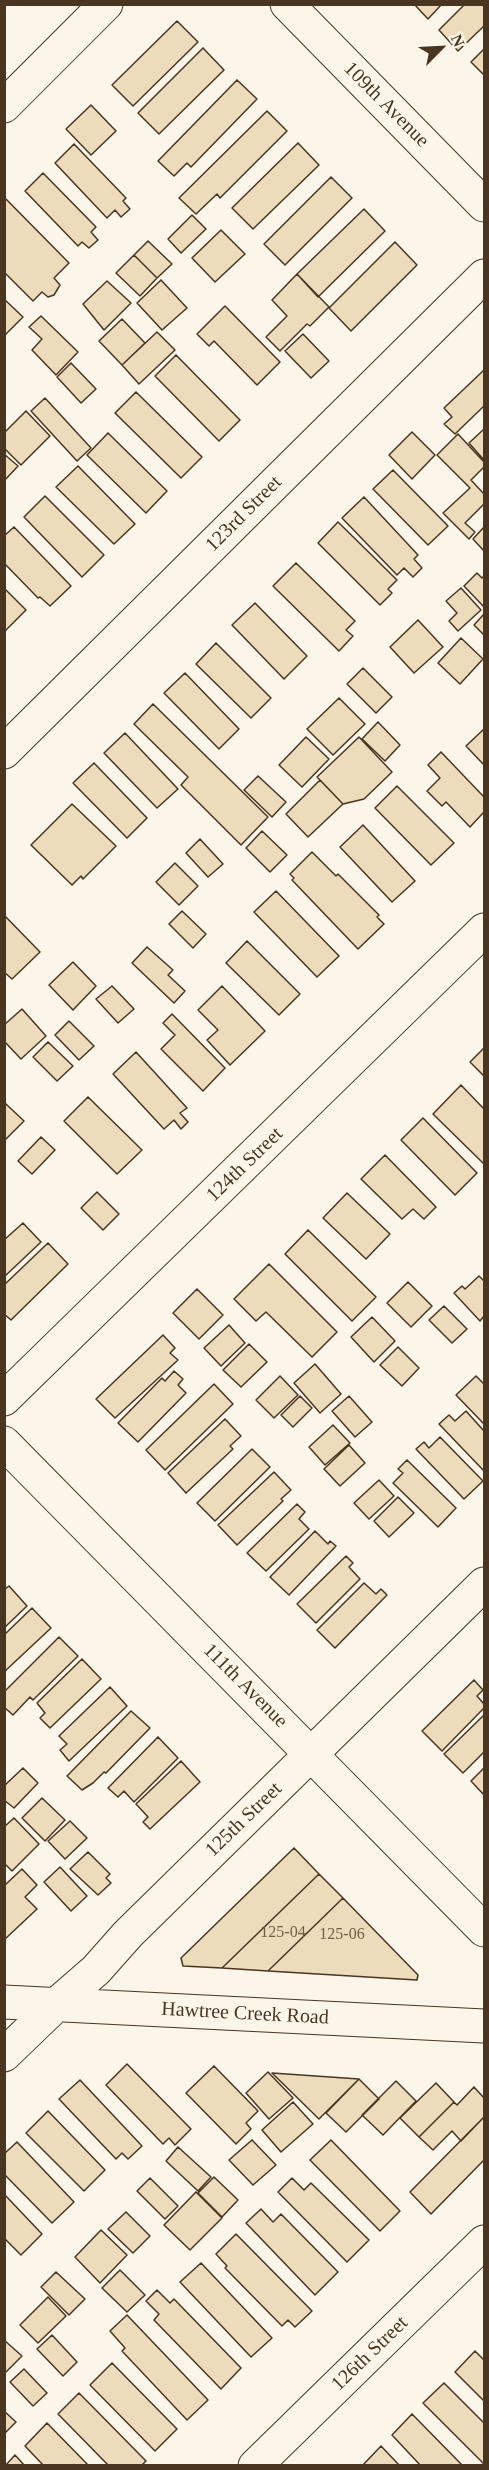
<!DOCTYPE html>
<style>
body{margin:0}
#map{position:relative;width:489px;height:2470px;overflow:hidden;background:#fbf6e9;font-family:"Times New Roman",serif}
canvas{display:block}
.frame{position:absolute;inset:0;border:6px solid #4a3520;pointer-events:none}
.north{position:absolute;left:411px;top:18px;width:60px;height:60px;-webkit-text-stroke:4px #fbf6e9;paint-order:stroke;rotate:66deg;font-size:16px;font-weight:700;line-height:24px;text-align:center;color:#4a3520}
.north::after{content:'';display:block;margin:auto;width:21px;height:27px;background:#4a3520;clip-path:polygon(50% 0,100% 100%,50% 72%,0 100%)}
</style>
<div id="map">
<canvas width="489" height="2470"></canvas>
<div class="frame"></div>
<div class="north">N</div>
</div>
<script>
const ctx = document.querySelector('canvas').getContext('2d');
ctx.lineJoin = 'round';
function fillPath(path, color) { ctx.fillStyle = color; ctx.fill(path, 'evenodd'); }
const toPath = rows => new Path2D(rows.map(r => 'M' + r).join(''));
function trace(path, color, width, dash) { ctx.strokeStyle = color; ctx.lineWidth = width; ctx.lineCap = dash ? 'butt' : 'round'; ctx.setLineDash(dash || []); ctx.stroke(path); }
function drawText(font, color, halo, rows, align = 'center') {
  ctx.font = font + ' "Times New Roman",serif'; ctx.lineWidth = 4.5; ctx.setLineDash([]); ctx.textBaseline = 'middle'; ctx.strokeStyle = halo; ctx.fillStyle = color; for (const [text, x, y, turn = 0] of rows) {
    ctx.save(); ctx.translate(x, y); ctx.rotate((+turn || 0) * Math.PI / 180); ctx.textAlign = isNaN(turn) ? turn : align; if (halo) ctx.strokeText(text, 0, 0); ctx.fillText(text, 0, 0); ctx.restore();
  }
}
const building = toPath([
 [414,4,442,4,428,19,414,4],
 [465,4,484,4,484,26,458,51,439,30,465,4],
 [177,21,198,42,133,106,112,85,177,21],
 [203,48,224,70,159,134,138,113,203,48],
 [484,49,484,75,471,62,484,49],
 [237,80,257,99,191,167,187,163,174,176,158,161,237,80],
 [91,105,116,131,91,155,66,129,91,105],
 [267,111,287,131,220,198,217,194,196,214,179,198,267,111],
 [298,143,319,165,253,229,232,208,298,143],
 [74,144,126,198,123,201,130,209,121,217,115,210,107,218,55,163,74,144],
 [43,173,96,227,91,232,98,240,89,248,82,242,78,246,25,191,43,173],
 [331,177,352,198,285,265,264,244,331,177],
 [4,197,69,263,54,278,60,285,54,295,48,297,42,292,33,301,4,272,4,197],
 [364,209,385,231,318,297,297,274,364,209],
 [192,215,206,229,181,253,168,239,192,215],
 [221,230,245,254,215,282,192,258,221,230],
 [148,241,172,264,157,278,134,255,148,241],
 [395,242,417,265,351,331,329,308,395,242],
 [134,255,157,278,140,296,116,273,134,255],
 [297,274,329,307,310,326,307,324,280,351,266,337,287,316,272,300,297,274],
 [161,280,187,308,162,330,137,303,161,280],
 [107,281,131,303,104,330,83,304,107,281],
 [4,299,23,317,4,336,4,299],
 [225,306,280,362,257,385,214,341,209,346,197,334,225,306],
 [41,316,78,352,56,375,32,350,42,339,29,327,41,316],
 [122,319,145,343,122,365,99,341,122,319],
 [157,332,175,350,139,384,122,365,157,332],
 [303,334,329,361,311,378,285,351,303,334],
 [176,355,240,420,219,441,155,376,176,355],
 [71,363,96,389,81,403,57,377,71,363],
 [484,370,484,406,455,434,444,424,452,417,444,408,484,370],
 [136,392,202,457,181,478,115,413,136,392],
 [45,398,91,448,77,461,31,411,45,398],
 [26,411,50,436,21,465,4,448,4,433,26,411],
 [484,429,484,460,469,443,484,429],
 [412,432,435,455,412,479,389,455,412,432],
 [108,433,167,491,146,513,87,455,108,433],
 [458,434,484,462,484,467,471,480,484,494,484,504,465,523,475,532,469,539,443,513,470,488,437,455,458,434],
 [4,454,18,466,4,481,4,454],
 [78,466,135,524,114,544,56,487,78,466],
 [393,470,448,526,428,545,373,489,393,470],
 [45,496,104,555,82,577,24,517,45,496],
 [364,497,418,555,414,559,422,568,413,577,404,568,397,575,342,518,364,497],
 [338,522,397,580,388,589,392,593,380,605,318,543,338,522],
 [14,527,71,586,50,606,40,597,38,598,4,563,4,536,14,527],
 [484,527,484,551,473,539,484,527],
 [296,563,355,621,346,630,353,636,339,651,273,586,296,563],
 [477,573,482,578,484,576,484,607,464,586,477,573],
 [4,588,26,610,4,632,4,588],
 [461,588,481,610,458,631,449,621,457,613,446,601,461,588],
 [255,603,307,656,284,679,232,625,255,603],
 [484,614,484,635,474,625,484,614],
 [418,620,443,647,414,673,390,647,418,620],
 [461,638,483,659,460,684,438,663,461,638],
 [216,643,271,698,251,718,196,664,216,643],
 [363,668,392,697,376,713,347,684,363,668],
 [185,673,239,729,219,749,164,693,185,673],
 [339,698,365,724,333,755,307,729,339,698],
 [153,704,268,817,241,845,181,785,188,777,134,724,153,704],
 [378,722,400,745,385,761,362,739,378,722],
 [484,729,484,765,466,746,484,729],
 [125,733,178,789,157,808,104,753,125,733],
 [306,737,329,759,302,787,279,765,306,737],
 [359,737,392,772,364,799,343,804,317,777,359,737],
 [441,752,484,797,484,812,470,827,446,802,442,806,427,791,440,778,428,765,441,752],
 [94,763,147,818,127,838,73,783,94,763],
 [258,776,286,802,272,817,244,790,258,776],
 [320,780,343,804,308,837,286,814,320,780],
 [397,786,454,843,431,865,375,808,397,786],
 [72,804,116,846,83,879,81,876,72,885,31,845,72,804],
 [363,825,415,881,392,902,340,847,363,825],
 [262,831,287,855,270,872,246,848,262,831],
 [200,839,223,864,208,877,186,853,200,839],
 [312,852,336,876,338,874,379,915,377,917,384,924,358,949,292,880,294,878,290,874,312,852],
 [175,863,198,886,179,905,156,882,175,863],
 [276,891,339,956,317,977,254,912,276,891],
 [182,911,206,934,193,948,169,924,182,911],
 [4,915,40,952,12,979,4,972,4,915],
 [247,941,300,994,279,1015,226,963,247,941],
 [147,947,173,970,168,975,185,991,174,1003,132,963,147,947],
 [73,962,96,986,73,1010,49,985,73,962],
 [112,986,134,1009,118,1023,96,999,112,986],
 [222,986,265,1031,230,1065,207,1040,218,1030,198,1010,222,986],
 [22,1009,46,1036,21,1059,4,1041,4,1025,22,1009],
 [172,1014,225,1068,203,1091,161,1049,175,1035,163,1023,172,1014],
 [69,1021,94,1046,79,1060,55,1035,69,1021],
 [48,1042,73,1066,57,1081,33,1057,48,1042],
 [484,1048,484,1076,470,1062,484,1048],
 [136,1052,187,1108,180,1113,188,1122,181,1129,174,1120,164,1129,113,1074,136,1052],
 [461,1085,484,1109,484,1164,433,1114,461,1085],
 [88,1097,142,1150,117,1174,64,1121,88,1097],
 [6,1104,24,1121,4,1141,4,1106,6,1104],
 [423,1118,477,1173,455,1195,401,1140,423,1118],
 [41,1137,55,1150,32,1174,18,1161,41,1137],
 [385,1155,436,1207,424,1219,413,1209,402,1219,361,1179,385,1155],
 [97,1192,119,1214,103,1230,81,1208,97,1192],
 [347,1193,390,1234,366,1259,323,1218,347,1193],
 [23,1223,41,1242,4,1277,4,1240,23,1223],
 [308,1230,376,1297,352,1321,285,1254,308,1230],
 [48,1243,68,1264,11,1320,4,1314,4,1285,48,1243],
 [269,1264,337,1332,312,1357,266,1312,256,1321,234,1299,269,1264],
 [479,1276,484,1281,484,1316,480,1321,454,1293,462,1286,465,1289,479,1276],
 [408,1282,432,1306,411,1327,387,1303,408,1282],
 [197,1289,223,1315,199,1339,173,1313,197,1289],
 [444,1306,467,1329,452,1343,429,1320,444,1306],
 [372,1317,395,1341,374,1362,351,1337,372,1317],
 [229,1325,245,1343,221,1366,204,1348,229,1325],
 [163,1335,175,1348,170,1353,178,1360,115,1418,96,1399,163,1335],
 [249,1344,267,1362,241,1387,223,1370,249,1344],
 [398,1347,419,1368,402,1386,380,1365,398,1347],
 [315,1364,341,1394,320,1413,294,1383,315,1364],
 [174,1371,183,1379,178,1385,186,1393,138,1442,118,1423,162,1378,165,1381,174,1371],
 [280,1376,298,1395,274,1418,256,1400,280,1376],
 [476,1376,484,1384,484,1424,456,1395,476,1376],
 [214,1384,233,1404,165,1470,146,1450,214,1384],
 [300,1396,312,1408,293,1427,281,1415,300,1396],
 [349,1396,372,1422,355,1437,332,1411,349,1396],
 [466,1411,484,1431,484,1471,439,1424,449,1415,455,1421,466,1411],
 [225,1419,241,1436,230,1446,233,1449,186,1493,168,1473,225,1419],
 [333,1425,350,1443,325,1465,309,1447,333,1425],
 [440,1437,483,1481,464,1499,416,1449,424,1442,429,1448,440,1437],
 [349,1445,365,1463,340,1486,324,1469,349,1445],
 [252,1449,270,1467,215,1521,197,1503,252,1449],
 [407,1460,456,1508,438,1527,393,1483,403,1473,398,1469,407,1460],
 [274,1472,291,1490,281,1499,283,1501,237,1545,218,1525,274,1472],
 [379,1480,394,1496,369,1519,354,1503,379,1480],
 [398,1497,414,1513,389,1537,374,1521,398,1497],
 [297,1504,305,1512,299,1519,309,1529,266,1571,247,1553,297,1504],
 [315,1531,328,1544,330,1541,336,1546,289,1595,270,1577,315,1531],
 [346,1556,353,1563,349,1567,360,1579,316,1623,297,1604,346,1556],
 [364,1583,376,1594,381,1589,387,1595,335,1648,317,1630,364,1583],
 [9,1586,27,1606,4,1628,4,1590,9,1586],
 [32,1608,51,1628,4,1672,4,1635,32,1608],
 [59,1637,78,1656,33,1700,30,1697,13,1715,4,1707,4,1692,59,1637],
 [82,1659,101,1679,50,1728,40,1718,45,1713,37,1703,82,1659],
 [474,1680,483,1690,477,1696,484,1704,484,1708,442,1751,422,1731,474,1680],
 [110,1687,127,1706,69,1761,60,1750,67,1744,59,1736,110,1687],
 [131,1711,150,1728,106,1773,104,1772,93,1783,82,1790,67,1776,131,1711],
 [484,1715,484,1752,463,1773,444,1754,484,1715],
 [158,1737,178,1758,134,1802,124,1791,118,1797,108,1788,158,1737],
 [181,1761,200,1782,150,1829,143,1822,148,1817,136,1804,181,1761],
 [23,1768,38,1783,14,1808,4,1800,4,1786,23,1768],
 [484,1768,484,1795,471,1781,484,1768],
 [42,1798,65,1820,45,1841,22,1818,42,1798],
 [14,1818,39,1844,12,1871,4,1863,4,1827,14,1818],
 [70,1821,87,1838,65,1859,48,1841,70,1821],
 [294,1848,319,1874,222,1968,183,1966,181,1958,294,1848],
 [88,1852,110,1874,106,1878,111,1883,98,1895,70,1869,88,1852],
 [60,1867,87,1896,71,1911,44,1882,60,1867],
 [22,1869,37,1885,25,1897,37,1909,4,1940,4,1886,22,1869],
 [319,1874,343,1898,268,1971,222,1968,319,1874],
 [343,1898,418,1975,417,1980,268,1971,343,1898],
 [127,2064,191,2129,175,2145,169,2138,163,2144,106,2085,127,2064],
 [214,2066,258,2111,246,2123,251,2129,236,2144,186,2093,214,2066],
 [268,2072,293,2098,269,2119,246,2093,268,2072],
 [272,2073,359,2079,319,2119,272,2073],
 [359,2079,379,2099,346,2132,326,2113,359,2079],
 [80,2080,142,2146,128,2159,122,2153,116,2159,59,2099,80,2080],
 [396,2081,416,2101,383,2135,362,2115,396,2081],
 [436,2083,454,2102,419,2137,400,2118,436,2083],
 [474,2087,484,2098,484,2117,461,2141,452,2131,433,2150,419,2137,454,2102,457,2105,474,2087],
 [293,2102,313,2124,281,2152,262,2130,293,2102],
 [48,2111,105,2170,84,2191,26,2133,48,2111],
 [484,2117,484,2160,431,2214,410,2192,484,2117],
 [252,2140,276,2165,253,2185,229,2160,252,2140],
 [331,2140,400,2211,380,2231,310,2160,331,2140],
 [17,2142,74,2202,52,2223,4,2174,4,2154,17,2142],
 [178,2147,211,2177,198,2191,166,2161,178,2147],
 [214,2177,238,2200,222,2217,198,2193,214,2177],
 [150,2178,178,2206,165,2219,137,2191,150,2178],
 [292,2178,304,2190,311,2183,369,2240,347,2262,278,2192,292,2178],
 [196,2192,222,2218,190,2250,164,2225,196,2192],
 [4,2194,42,2234,21,2255,4,2238,4,2194],
 [261,2209,273,2222,281,2214,338,2272,315,2295,246,2223,261,2209],
 [126,2212,150,2236,133,2253,108,2229,126,2212],
 [101,2230,127,2255,100,2283,75,2257,101,2230],
 [236,2234,312,2311,295,2327,288,2320,282,2326,225,2268,227,2266,216,2254,236,2234],
 [201,2263,272,2338,251,2357,180,2282,201,2263],
 [120,2270,145,2295,127,2312,102,2288,120,2270],
 [56,2272,85,2299,69,2315,41,2287,56,2272],
 [157,2290,170,2303,174,2299,241,2368,221,2389,154,2320,159,2314,146,2301,157,2290],
 [48,2297,66,2316,38,2343,20,2325,48,2297],
 [127,2315,208,2400,187,2420,122,2351,125,2348,110,2331,127,2315],
 [52,2335,77,2362,63,2376,37,2349,52,2335],
 [4,2340,22,2356,6,2372,4,2371,4,2340],
 [475,2351,484,2360,484,2401,455,2372,475,2351],
 [112,2363,177,2429,155,2451,90,2385,112,2363],
 [24,2369,47,2393,33,2406,10,2382,24,2369],
 [444,2383,484,2423,484,2464,423,2403,444,2383],
 [79,2393,146,2461,141,2466,109,2466,58,2414,79,2393],
 [4,2411,16,2422,4,2434,4,2411],
 [412,2414,463,2466,421,2466,392,2435,412,2414],
 [47,2423,89,2466,44,2466,25,2446,47,2423],
 [381,2446,400,2466,362,2466,381,2446],
 [15,2455,25,2466,5,2466,15,2455]
]);
fillPath(building, '#ecdcbc');
trace(building, '#4a3520', 1.5);
const street = toPath([
 [287,4,484,205],
 [4,106,106,4],
 [4,752,484,276],
 [4,1399,484,930],
 [4,1443,484,1930],
 [4,2002,484,2026],
 [4,2055,57,2004,96,1970,128,1934,484,1584],
 [255,2466,484,2242]
]);
trace(street, '#4a3520', 35);
trace(street, '#fbf6e9', 33);
drawText('16px', '#725f47', null, [
 ["125-04",283,1933],
 ["125-06",342,1935]
]);
drawText('20px', '#4a3520', '#fbf6e9', [
 ["109th Avenue",386,105,45],
 ["123rd Street",244,514,-45],
 ["124th Street",245,1165,-44],
 ["111th Avenue",245,1686,45],
 ["125th Street",244,1820,-44],
 ["Hawtree Creek Road",245,2014,3],
 ["126th Street",370,2354,-44]
]);
</script>
